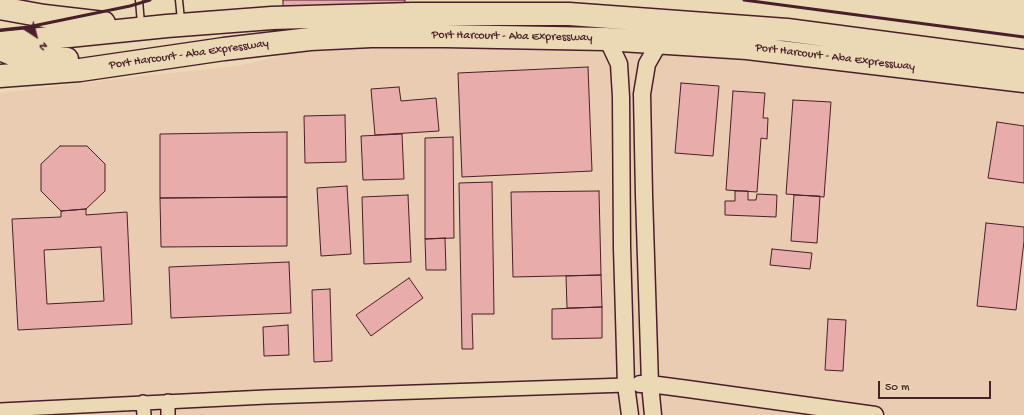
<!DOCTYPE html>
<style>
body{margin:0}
#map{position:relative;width:1024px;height:415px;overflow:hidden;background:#ebd9b6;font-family:"Gochi Hand",sans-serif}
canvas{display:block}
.north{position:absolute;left:16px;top:16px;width:40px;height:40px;-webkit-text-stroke:3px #ebd9b6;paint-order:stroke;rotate:144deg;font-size:11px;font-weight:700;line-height:16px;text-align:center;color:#4a1f2b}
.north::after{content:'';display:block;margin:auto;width:14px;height:18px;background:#4a1f2b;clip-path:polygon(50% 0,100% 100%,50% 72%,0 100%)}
.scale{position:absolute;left:878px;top:381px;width:113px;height:18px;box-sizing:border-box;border:2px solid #4a1f2b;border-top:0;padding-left:5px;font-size:12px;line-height:14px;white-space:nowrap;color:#4a1f2b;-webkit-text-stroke:3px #ebd9b6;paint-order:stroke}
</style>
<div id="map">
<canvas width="1024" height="415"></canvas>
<div class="north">N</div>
<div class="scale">50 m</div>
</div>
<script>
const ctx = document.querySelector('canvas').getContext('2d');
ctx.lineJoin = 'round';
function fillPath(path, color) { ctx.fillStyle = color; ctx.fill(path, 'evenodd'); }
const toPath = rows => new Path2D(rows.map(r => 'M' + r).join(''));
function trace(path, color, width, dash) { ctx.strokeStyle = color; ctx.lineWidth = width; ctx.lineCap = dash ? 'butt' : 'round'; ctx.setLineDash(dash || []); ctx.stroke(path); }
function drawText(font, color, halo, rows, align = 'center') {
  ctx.font = font + ' "Gochi Hand",sans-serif'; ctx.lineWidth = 3; ctx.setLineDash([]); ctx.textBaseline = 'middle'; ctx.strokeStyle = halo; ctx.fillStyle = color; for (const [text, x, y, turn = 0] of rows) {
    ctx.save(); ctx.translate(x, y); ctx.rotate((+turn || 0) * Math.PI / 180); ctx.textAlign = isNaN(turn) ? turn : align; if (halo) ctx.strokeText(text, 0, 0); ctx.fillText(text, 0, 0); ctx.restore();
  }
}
fillPath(toPath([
 [561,48,589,52,674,53,998,88,1024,92,1024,415,0,415,0,93,143,76,237,66,289,54,347,49]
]), '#eaccb2');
const building = toPath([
 [283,0,405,0,405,4,283,8,283,0],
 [588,67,592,171,462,177,458,73,588,67],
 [681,83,719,86,713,156,675,153,681,83],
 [399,87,401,101,436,98,439,131,375,135,371,89,399,87],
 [733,91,765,93,763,118,768,118,767,139,761,138,757,192,726,190,733,91],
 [793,100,831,102,824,197,786,194,793,100],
 [345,115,346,162,305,163,304,116,345,115],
 [997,122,1024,126,1024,183,988,178,997,122],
 [287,132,287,197,160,198,160,134,287,132],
 [402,134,404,179,363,180,361,136,402,134],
 [453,137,454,238,425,239,425,138,453,137],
 [60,146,87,146,105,164,105,191,86,209,61,211,41,191,41,164,60,146],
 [492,182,494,314,472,314,473,349,462,349,459,183,492,182],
 [347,186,351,254,321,256,317,188,347,186],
 [599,191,601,275,513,277,511,192,599,191],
 [735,191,748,191,748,200,756,200,757,194,777,195,776,217,725,215,725,201,735,201,735,191],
 [408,195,411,262,364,264,362,197,408,195],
 [794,195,820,196,817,243,791,241,794,195],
 [287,197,287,246,161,247,160,198,287,197],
 [86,209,86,215,127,212,132,324,18,330,12,219,61,217,61,211,86,209],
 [101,247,104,301,47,304,44,250,101,247],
 [986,223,1024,227,1024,241,1016,310,977,306,986,223],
 [445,238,446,270,426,270,425,239,445,238],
 [772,249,812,253,810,269,770,265,772,249],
 [289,262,291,313,171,318,169,267,289,262],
 [601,275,602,307,567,308,566,276,601,275],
 [409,278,423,298,371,336,356,315,409,278],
 [330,289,332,361,314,362,312,290,330,289],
 [602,307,602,338,552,339,552,309,602,307],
 [828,319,846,320,843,371,825,370,828,319],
 [288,325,289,355,264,356,263,327,288,325]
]);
fillPath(building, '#e8adaa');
trace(building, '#4a1f2b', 1);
const service = toPath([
 [139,0,141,24],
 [179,0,181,20]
]);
const minor = toPath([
 [168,401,168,415],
 [143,402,144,415],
 [0,410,266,397,626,385]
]);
const tertiary = toPath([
 [605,39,611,47,619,64,621,97,622,248,626,385,630,415],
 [640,384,650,384,688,389,875,415],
 [653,415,650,384,644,195,642,94,647,64,659,43]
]);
const trunk = toPath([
 [0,8,44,16,104,23],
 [0,43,167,26,272,18,412,14,569,14,787,30,1024,61],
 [0,49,12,54,30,58,67,59],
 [0,76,80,70,224,49,310,39,371,36,445,36,605,39,747,48,1024,81]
]);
trace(service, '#4a1f2b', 9);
trace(minor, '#4a1f2b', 16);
trace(tertiary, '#4a1f2b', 19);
trace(trunk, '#4a1f2b', 25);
trace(service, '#ebd9b6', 6);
trace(minor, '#ebd9b6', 13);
trace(tertiary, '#ebd9b6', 16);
trace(trunk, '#ebd9b6', 22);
trace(toPath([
 [744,0,1024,37],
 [0,30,28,27,130,6,150,0]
]), '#4a1f2b', 3);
drawText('12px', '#4a1f2b', '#ebd9b6', [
 ["Port Harcourt - Aba Expressway",512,37,1],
 ["Port Harcourt - Aba Expressway",189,55,-8],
 ["Port Harcourt - Aba Expressway",835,58,7]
]);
</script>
